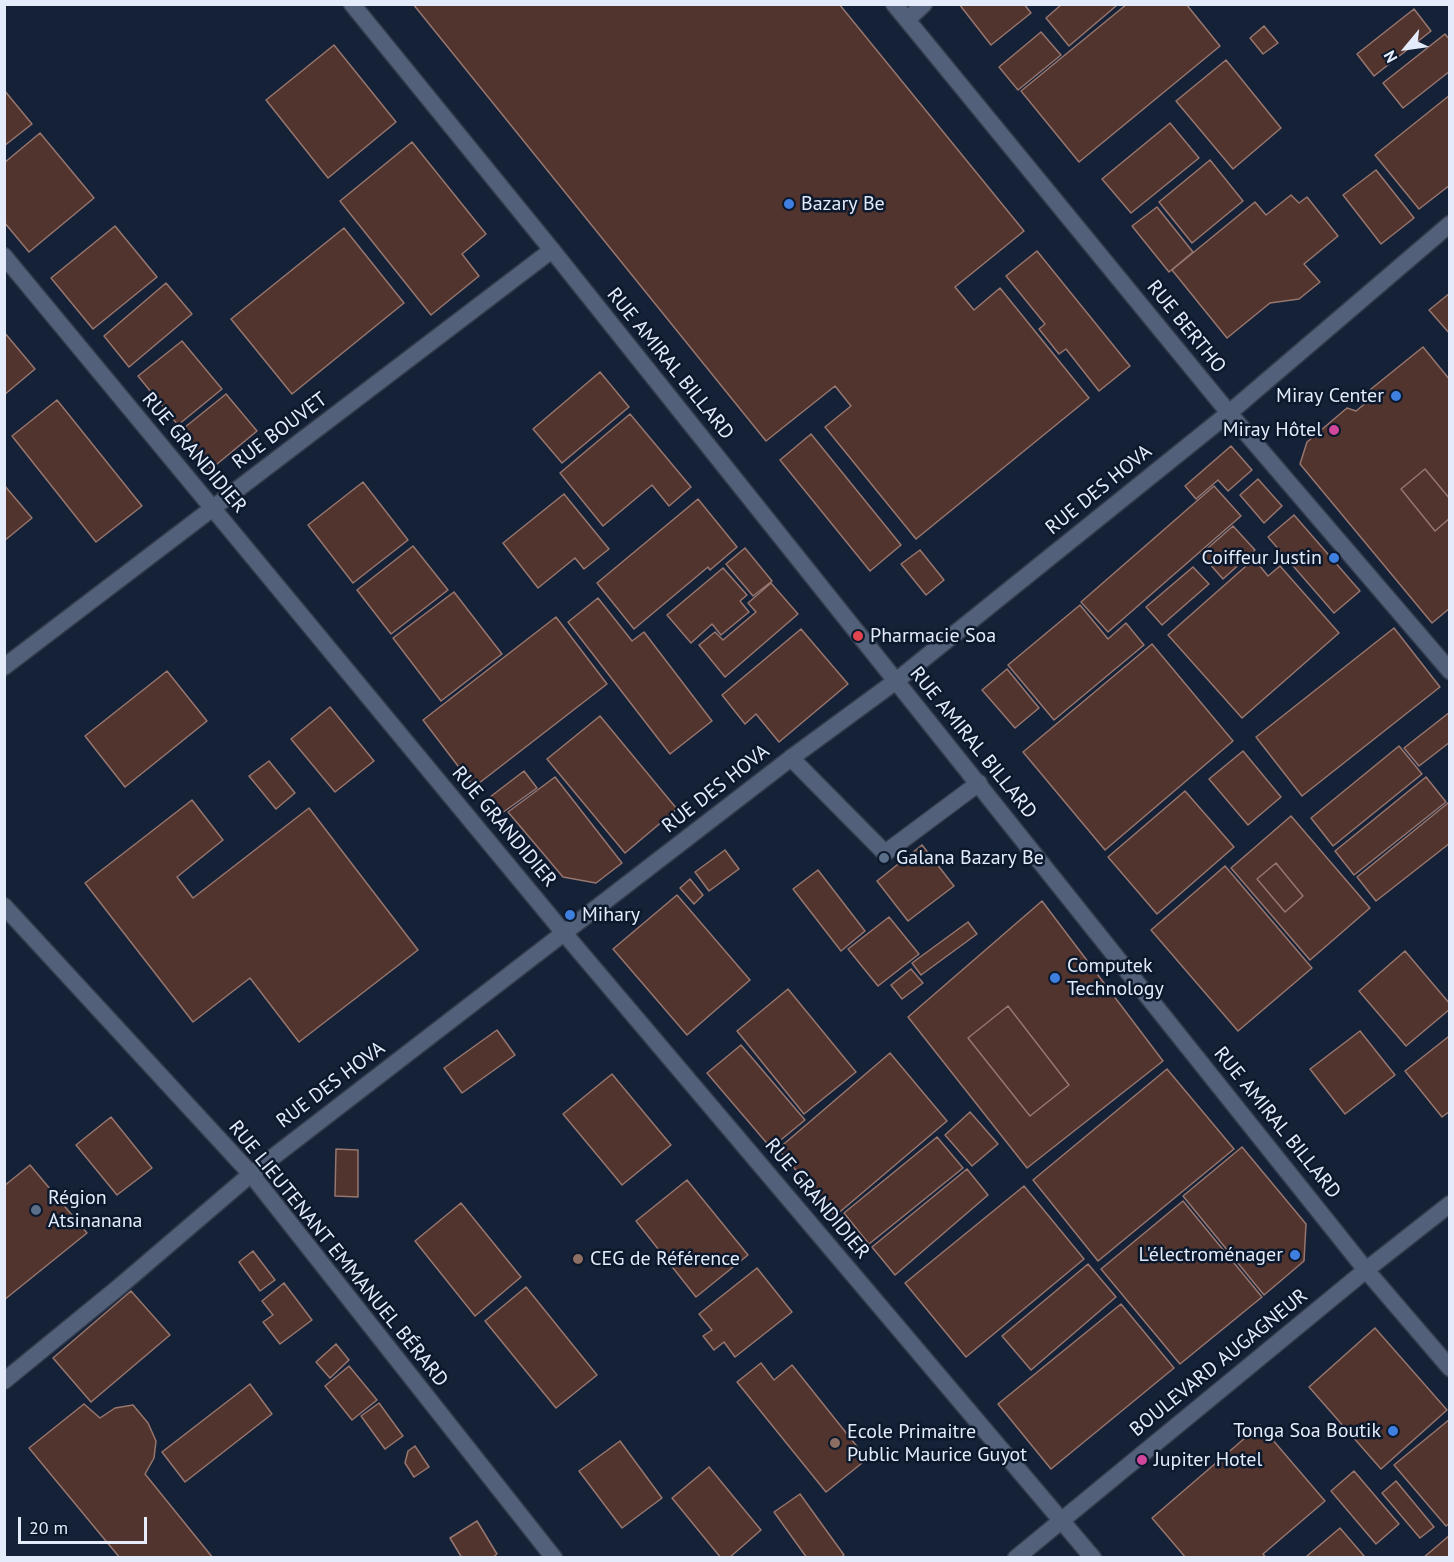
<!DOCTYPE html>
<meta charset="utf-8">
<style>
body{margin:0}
#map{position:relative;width:1454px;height:1562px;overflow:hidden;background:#152136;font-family:"PT Sans",sans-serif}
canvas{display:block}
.frame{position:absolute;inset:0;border:6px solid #e4ecfb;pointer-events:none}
.north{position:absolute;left:1376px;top:18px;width:60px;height:60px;-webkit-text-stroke:4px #0c182c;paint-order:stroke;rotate:241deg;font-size:16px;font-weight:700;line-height:24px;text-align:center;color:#e4ecfb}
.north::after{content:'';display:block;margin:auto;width:21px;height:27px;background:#e4ecfb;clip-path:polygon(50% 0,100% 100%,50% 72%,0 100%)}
.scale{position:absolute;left:18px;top:1517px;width:129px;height:27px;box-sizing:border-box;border:3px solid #e4ecfb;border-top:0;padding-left:8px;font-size:18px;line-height:21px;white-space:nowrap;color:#e4ecfb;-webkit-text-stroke:4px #0c182c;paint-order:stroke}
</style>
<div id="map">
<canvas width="1454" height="1562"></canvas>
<div class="frame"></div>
<div class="north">N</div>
<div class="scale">20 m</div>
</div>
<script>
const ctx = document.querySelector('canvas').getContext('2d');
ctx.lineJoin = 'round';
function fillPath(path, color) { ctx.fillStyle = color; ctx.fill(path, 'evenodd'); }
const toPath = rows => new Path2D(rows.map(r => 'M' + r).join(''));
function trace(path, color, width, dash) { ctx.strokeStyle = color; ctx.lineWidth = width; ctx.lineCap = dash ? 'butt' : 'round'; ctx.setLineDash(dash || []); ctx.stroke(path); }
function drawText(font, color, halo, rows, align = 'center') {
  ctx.font = font + ' "PT Sans",sans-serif'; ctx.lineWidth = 5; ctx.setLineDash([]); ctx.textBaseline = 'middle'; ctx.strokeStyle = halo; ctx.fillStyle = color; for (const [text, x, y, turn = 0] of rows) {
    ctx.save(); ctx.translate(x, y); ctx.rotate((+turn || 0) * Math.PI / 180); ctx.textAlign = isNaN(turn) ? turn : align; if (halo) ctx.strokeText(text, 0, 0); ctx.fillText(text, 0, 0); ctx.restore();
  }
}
const building = toPath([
 [413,4,839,4,1024,231,955,287,974,310,1000,288,1089,398,916,539,825,427,851,406,835,386,766,441,413,4],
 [959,4,1024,4,1031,13,991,45,959,4],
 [1062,4,1115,4,1116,6,1069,46,1046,18,1062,4],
 [1127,4,1186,4,1220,46,1079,162,1021,91,1127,4],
 [1414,9,1431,31,1374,76,1357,54,1414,9],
 [1264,26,1278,43,1263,54,1250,38,1264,26],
 [1041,32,1061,55,1018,90,999,67,1041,32],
 [1445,34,1450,40,1450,71,1403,108,1383,83,1445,34],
 [334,45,396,122,328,178,266,100,334,45],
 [1226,60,1281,128,1233,169,1176,101,1226,60],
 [4,90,32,124,4,146,4,90],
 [1450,95,1450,185,1419,209,1375,155,1450,95],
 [1170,123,1199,158,1131,213,1102,179,1170,123],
 [40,133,94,198,29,252,4,222,4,163,40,133],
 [412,142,486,234,462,254,479,276,431,315,340,201,412,142],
 [1210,160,1243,201,1192,243,1159,202,1210,160],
 [1376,170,1414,218,1381,244,1343,195,1376,170],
 [1291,195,1299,203,1307,197,1338,236,1304,264,1320,282,1299,299,1270,303,1227,338,1172,270,1255,202,1266,215,1291,195],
 [1157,207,1193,252,1169,272,1132,226,1157,207],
 [115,226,157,277,93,329,51,278,115,226],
 [344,228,404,303,292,394,231,319,344,228],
 [1037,251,1130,366,1099,391,1066,349,1059,354,1039,329,1045,324,1006,276,1037,251],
 [166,283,192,314,129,367,104,336,166,283],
 [1450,293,1450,334,1429,310,1450,293],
 [4,332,35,369,4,395,4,332],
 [182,341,222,389,178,425,138,376,182,341],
 [1423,347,1450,380,1450,499,1425,469,1401,489,1435,531,1450,518,1450,608,1432,623,1300,464,1307,442,1347,408,1356,411,1373,397,1371,389,1423,347],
 [600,372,629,407,562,463,533,429,600,372],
 [226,394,257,431,211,469,179,432,226,394],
 [57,400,142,506,96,542,12,436,57,400],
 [630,414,691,487,669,506,652,485,603,526,560,473,630,414],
 [811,434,901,545,870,571,780,460,811,434],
 [1231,446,1252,470,1228,491,1218,480,1196,499,1185,486,1231,446],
 [1425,469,1450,499,1450,518,1435,531,1401,489,1425,469],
 [1258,479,1282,506,1264,523,1240,495,1258,479],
 [363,482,408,540,353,583,308,525,363,482],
 [4,485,32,518,4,541,4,485],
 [1214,486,1241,516,1108,632,1081,602,1214,486],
 [564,494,609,549,584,569,575,558,538,588,503,543,564,494],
 [698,499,737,547,710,570,708,567,634,629,597,583,698,499],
 [1294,515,1360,591,1334,613,1268,537,1294,515],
 [1233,526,1255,550,1223,579,1201,554,1233,526],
 [413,546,448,590,391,634,357,590,413,546],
 [745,548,772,581,753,596,726,564,745,548],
 [920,550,944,580,926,595,901,564,920,550],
 [1254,559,1268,576,1280,566,1339,633,1242,718,1168,635,1254,559],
 [1193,567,1209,584,1162,625,1146,607,1193,567],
 [723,568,747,595,740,601,749,612,721,635,712,624,691,643,667,615,723,568],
 [771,583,798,614,725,677,699,645,715,632,723,640,756,612,748,603,771,583],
 [454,592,502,654,441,701,393,638,454,592],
 [598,598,632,641,644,632,712,721,670,754,568,622,598,598],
 [1080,605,1108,639,1126,623,1144,645,1054,720,1008,665,1080,605],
 [556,617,607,684,474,787,423,720,556,617],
 [1394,628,1440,687,1302,796,1256,737,1394,628],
 [801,629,848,684,779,742,756,714,745,724,722,695,801,629],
 [1152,644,1233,741,1105,850,1023,752,1152,644],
 [1007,669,1039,708,1015,728,982,690,1007,669],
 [167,671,207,721,125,787,85,736,167,671],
 [330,707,374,761,335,792,291,739,330,707],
 [1450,712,1450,742,1419,766,1404,748,1450,712],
 [600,716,677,809,625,853,547,759,600,716],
 [1399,746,1422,774,1333,846,1311,818,1399,746],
 [1243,751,1281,797,1248,825,1209,779,1243,751],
 [269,761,295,793,276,809,249,776,269,761],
 [524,771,537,788,502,813,490,797,524,771],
 [555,777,622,863,596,883,563,877,508,812,555,777],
 [1426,777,1446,802,1354,875,1335,851,1426,777],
 [1185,791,1234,847,1157,914,1108,857,1185,791],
 [192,800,223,840,177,877,193,898,309,808,418,950,299,1042,250,978,193,1022,85,883,192,800],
 [1448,803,1450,805,1450,843,1376,901,1357,877,1448,803],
 [1291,816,1370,908,1310,960,1231,868,1291,816],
 [1276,863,1303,896,1285,912,1257,879,1276,863],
 [922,845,954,886,908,921,877,881,922,845],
 [725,850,739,869,709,891,695,872,725,850],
 [1276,863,1303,896,1285,912,1257,879,1276,863],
 [1225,866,1312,968,1238,1031,1151,930,1225,866],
 [818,870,865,931,841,951,793,889,818,870],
 [690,879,703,895,694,904,680,888,690,879],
 [677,895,750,980,687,1035,613,949,677,895],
 [1042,901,1163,1061,1027,1168,908,1017,1042,901],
 [1008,1006,1069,1085,1030,1116,968,1038,1008,1006],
 [889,917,919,954,878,986,848,949,889,917],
 [968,922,977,934,921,975,912,963,968,922],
 [1405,951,1450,1004,1450,1009,1406,1046,1359,991,1405,951],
 [911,969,923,983,902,999,891,985,911,969],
 [788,989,856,1072,804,1114,737,1031,788,989],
 [1008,1006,1069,1085,1030,1116,968,1038,1008,1006],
 [497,1030,515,1055,462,1093,444,1068,497,1030],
 [1360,1031,1395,1075,1345,1114,1310,1069,1360,1031],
 [1448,1037,1450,1038,1450,1111,1442,1117,1405,1071,1448,1037],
 [741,1045,805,1120,771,1148,707,1073,741,1045],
 [890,1053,947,1121,835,1216,778,1149,890,1053],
 [1167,1069,1234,1149,1098,1261,1033,1180,1167,1069],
 [612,1074,671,1145,622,1185,563,1114,612,1074],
 [970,1112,998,1144,972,1166,945,1135,970,1112],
 [111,1117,152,1168,117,1195,76,1145,111,1117],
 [937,1137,963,1168,869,1244,844,1213,937,1137],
 [1242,1147,1306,1224,1304,1261,1264,1295,1183,1196,1242,1147],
 [336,1149,358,1150,358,1197,335,1196,336,1149],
 [30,1165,87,1233,4,1300,4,1186,30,1165],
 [967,1169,988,1195,895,1275,872,1247,967,1169],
 [687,1180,748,1255,696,1297,636,1221,687,1180],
 [1024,1186,1084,1259,966,1357,905,1283,1024,1186],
 [1183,1201,1262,1297,1180,1364,1101,1269,1183,1201],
 [461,1203,521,1277,475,1316,415,1241,461,1203],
 [253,1251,275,1280,260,1291,239,1262,253,1251],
 [1088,1264,1116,1297,1031,1370,1002,1336,1088,1264],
 [757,1268,792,1312,735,1357,724,1342,714,1350,703,1336,712,1330,699,1314,757,1268],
 [284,1283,312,1320,280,1344,263,1322,273,1315,262,1301,284,1283],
 [526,1287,597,1375,556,1408,485,1321,526,1287],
 [131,1291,170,1335,91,1402,53,1358,131,1291],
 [1121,1304,1174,1368,1051,1469,998,1404,1121,1304],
 [1375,1328,1447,1410,1381,1469,1309,1387,1375,1328],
 [336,1344,349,1360,330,1378,316,1362,336,1344],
 [761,1363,774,1380,792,1365,867,1459,826,1492,737,1382,761,1363],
 [349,1366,377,1400,352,1420,325,1386,349,1366],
 [250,1384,272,1414,185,1482,162,1452,250,1384],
 [379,1403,403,1436,385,1449,361,1416,379,1403],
 [84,1404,100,1418,115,1408,133,1405,148,1423,156,1441,154,1458,145,1474,213,1558,120,1558,29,1448,84,1404],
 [1450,1419,1450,1523,1446,1526,1394,1465,1450,1419],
 [1260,1425,1325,1501,1263,1554,1266,1558,1186,1558,1152,1518,1260,1425],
 [620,1441,662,1498,622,1528,579,1471,620,1441],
 [415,1446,429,1467,414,1477,405,1463,408,1451,415,1446],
 [709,1467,761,1530,729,1558,721,1558,672,1498,709,1467],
 [1354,1471,1399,1524,1376,1544,1331,1491,1354,1471],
 [1396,1481,1434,1527,1420,1538,1382,1493,1396,1481],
 [800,1494,844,1555,840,1558,807,1558,774,1512,800,1494],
 [477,1521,497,1554,492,1558,462,1558,450,1538,477,1521],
 [1340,1528,1364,1556,1362,1558,1308,1558,1307,1556,1340,1528],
 [1450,1535,1450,1558,1423,1558,1450,1535]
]);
fillPath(building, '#51342e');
trace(building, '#97766f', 1.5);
const service = toPath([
 [791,758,885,853,979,783]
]);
const minor = toPath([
 [894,4,1229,413,1450,671],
 [907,20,924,4],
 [4,256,564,933,1093,1558],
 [4,667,552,250],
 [4,1381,119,1287,251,1174,791,758,896,681,1229,413,1450,224]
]);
const tertiary = toPath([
 [352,4,552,250,1366,1270,1450,1368],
 [4,906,251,1174,554,1558],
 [1016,1558,1366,1270,1450,1204]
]);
trace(service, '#343c4e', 19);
trace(minor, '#343c4e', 19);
trace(tertiary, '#343c4e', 19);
trace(service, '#526179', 16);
trace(minor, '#526179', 16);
trace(tertiary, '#526179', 16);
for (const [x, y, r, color] of [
 [789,204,6,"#3f7fe0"],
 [1396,396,6,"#3f7fe0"],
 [1334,430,6,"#d1479c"],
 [1334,558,6,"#3f7fe0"],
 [858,636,6,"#e0444e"],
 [884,858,6,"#5c6f8a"],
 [570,915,6,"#3f7fe0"],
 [1055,978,6,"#3f7fe0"],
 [36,1210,6,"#5c6f8a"],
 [1295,1255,6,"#3f7fe0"],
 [578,1259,6,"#8d6e63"],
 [1393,1431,6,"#3f7fe0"],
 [835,1443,6,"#8d6e63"],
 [1142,1460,6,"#d1479c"]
]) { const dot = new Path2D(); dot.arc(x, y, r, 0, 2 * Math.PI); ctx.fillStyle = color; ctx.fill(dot); trace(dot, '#0c182c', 2); }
drawText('20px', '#e4ecfb', '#0c182c', [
 ["Bazary Be",801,204],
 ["Miray Center",1384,396,"right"],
 ["Miray Hôtel",1322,430,"right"],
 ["Coiffeur Justin",1322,558,"right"],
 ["Pharmacie Soa",870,636],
 ["Galana Bazary Be",896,858],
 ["Mihary",582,915],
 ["Computek",1067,966],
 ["Technology",1067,989],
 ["Région",48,1198],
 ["Atsinanana",48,1221],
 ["L'électroménager",1283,1255,"right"],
 ["CEG de Référence",590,1259],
 ["Tonga Soa Boutik",1381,1431,"right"],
 ["Ecole Primaitre",847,1432],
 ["Public Maurice Guyot",847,1455],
 ["Jupiter Hotel",1154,1460]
], 'left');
drawText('20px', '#e4ecfb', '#0c182c', [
 ["RUE BERTHO",1186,327,51],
 ["RUE AMIRAL BILLARD",670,364,51],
 ["RUE BOUVET",280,431,-37],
 ["RUE GRANDIDIER",194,453,50],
 ["RUE DES HOVA",1099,490,-39],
 ["RUE AMIRAL BILLARD",973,743,51],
 ["RUE DES HOVA",716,789,-38],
 ["RUE GRANDIDIER",504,827,50],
 ["RUE DES HOVA",331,1085,-37],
 ["RUE AMIRAL BILLARD",1277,1123,51],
 ["RUE GRANDIDIER",817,1199,50],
 ["RUE LIEUTENANT EMMANUEL BÉRARD",338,1254,51],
 ["BOULEVARD AUGAGNEUR",1219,1363,-39]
]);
</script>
